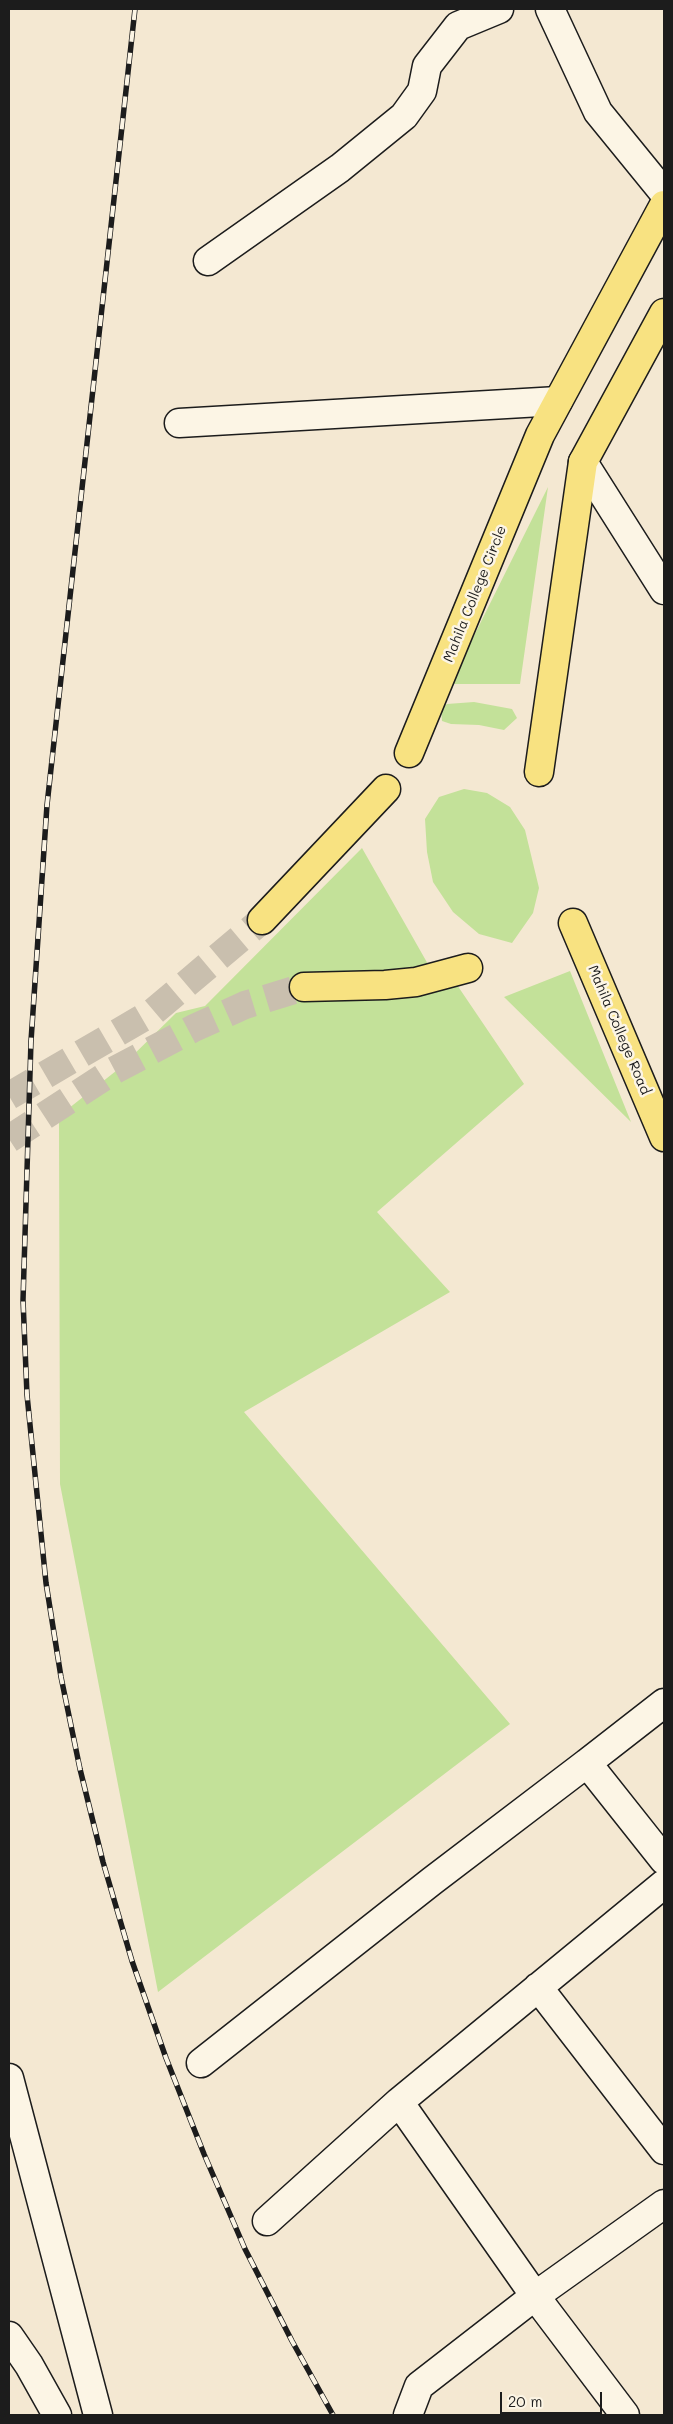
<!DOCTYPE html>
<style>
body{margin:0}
#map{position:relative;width:673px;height:2424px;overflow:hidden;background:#f4e8d2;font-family:Mali,sans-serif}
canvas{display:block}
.frame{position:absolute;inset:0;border:10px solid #1c1c1c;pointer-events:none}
.scale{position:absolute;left:500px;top:2392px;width:102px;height:22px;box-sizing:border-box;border:2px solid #1c1c1c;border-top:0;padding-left:6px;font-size:15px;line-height:18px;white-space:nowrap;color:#1c1c1c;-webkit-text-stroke:4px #fcf5e5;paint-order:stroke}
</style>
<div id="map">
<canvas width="673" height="2424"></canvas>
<div class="frame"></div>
<div class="scale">20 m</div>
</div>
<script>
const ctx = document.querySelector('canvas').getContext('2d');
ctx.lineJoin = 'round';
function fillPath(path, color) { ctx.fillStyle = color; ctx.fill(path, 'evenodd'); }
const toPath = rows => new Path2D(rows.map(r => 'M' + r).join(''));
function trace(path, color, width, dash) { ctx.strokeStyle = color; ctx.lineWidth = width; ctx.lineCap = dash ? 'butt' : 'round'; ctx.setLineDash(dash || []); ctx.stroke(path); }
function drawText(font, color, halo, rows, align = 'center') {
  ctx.font = font + ' Mali,sans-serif'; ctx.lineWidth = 5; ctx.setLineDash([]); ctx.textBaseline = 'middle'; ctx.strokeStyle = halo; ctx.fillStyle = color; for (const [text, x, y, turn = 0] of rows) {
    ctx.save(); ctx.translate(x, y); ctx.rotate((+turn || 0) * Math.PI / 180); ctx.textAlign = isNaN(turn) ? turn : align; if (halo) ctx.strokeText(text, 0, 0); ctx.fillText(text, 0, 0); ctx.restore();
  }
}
fillPath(toPath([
 [548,487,520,684,450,684],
 [474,702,512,709,517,718,504,730,479,725,451,724,442,721,441,708,447,704],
 [464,789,487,793,510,807,525,830,539,888,533,913,512,943,479,934,453,912,433,882,427,852,425,819,439,797],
 [362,848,433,973,451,976,524,1084,377,1212,450,1292,244,1412,510,1724,158,1992,60,1484,59,1116,121,1067,176,1013,205,1006],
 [570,971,631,1122,504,997]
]), '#c3e199');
trace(toPath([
 [9,1096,153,1012,262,920],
 [9,1139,113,1071,194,1028,245,1005,304,987]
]), '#c9bfae', 28, [28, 14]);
const minor = toPath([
 [550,9,598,112,664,193],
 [208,261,340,168,404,116,422,91,427,66,458,26,499,9],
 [179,423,558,401],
 [583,462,664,590],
 [664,1703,587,1763,664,1860],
 [538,1987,664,2150],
 [201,2063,432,1881,587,1763],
 [9,2078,98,2415],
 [399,2102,535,2296,625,2415],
 [267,2221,399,2102,664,1884],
 [9,2336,29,2365,57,2415],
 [408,2415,419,2386,535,2296,664,2204]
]);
const major = toPath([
 [409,753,540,435,664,205],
 [539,772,583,462,664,313],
 [262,920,386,789],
 [573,923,664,1137],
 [304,987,385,985,416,982,468,968]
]);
trace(minor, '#1c1c1c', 31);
trace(major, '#1c1c1c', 31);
trace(minor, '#fcf5e5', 28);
trace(major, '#f8e281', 28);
const rail = toPath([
 [135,9,47,805,31,1041,23,1300,27,1395,46,1583,61,1677,80,1769,103,1862,132,1961,166,2058,204,2154,245,2249,292,2341,333,2415]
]);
trace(rail, '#1c1c1c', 5.5);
trace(rail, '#fcf5e5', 4, [11]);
drawText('14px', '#1c1c1c', '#fcf5e5', [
 ["Mahila College Circle",475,594,-68],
 ["Mahila College Road",619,1030,67]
]);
</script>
